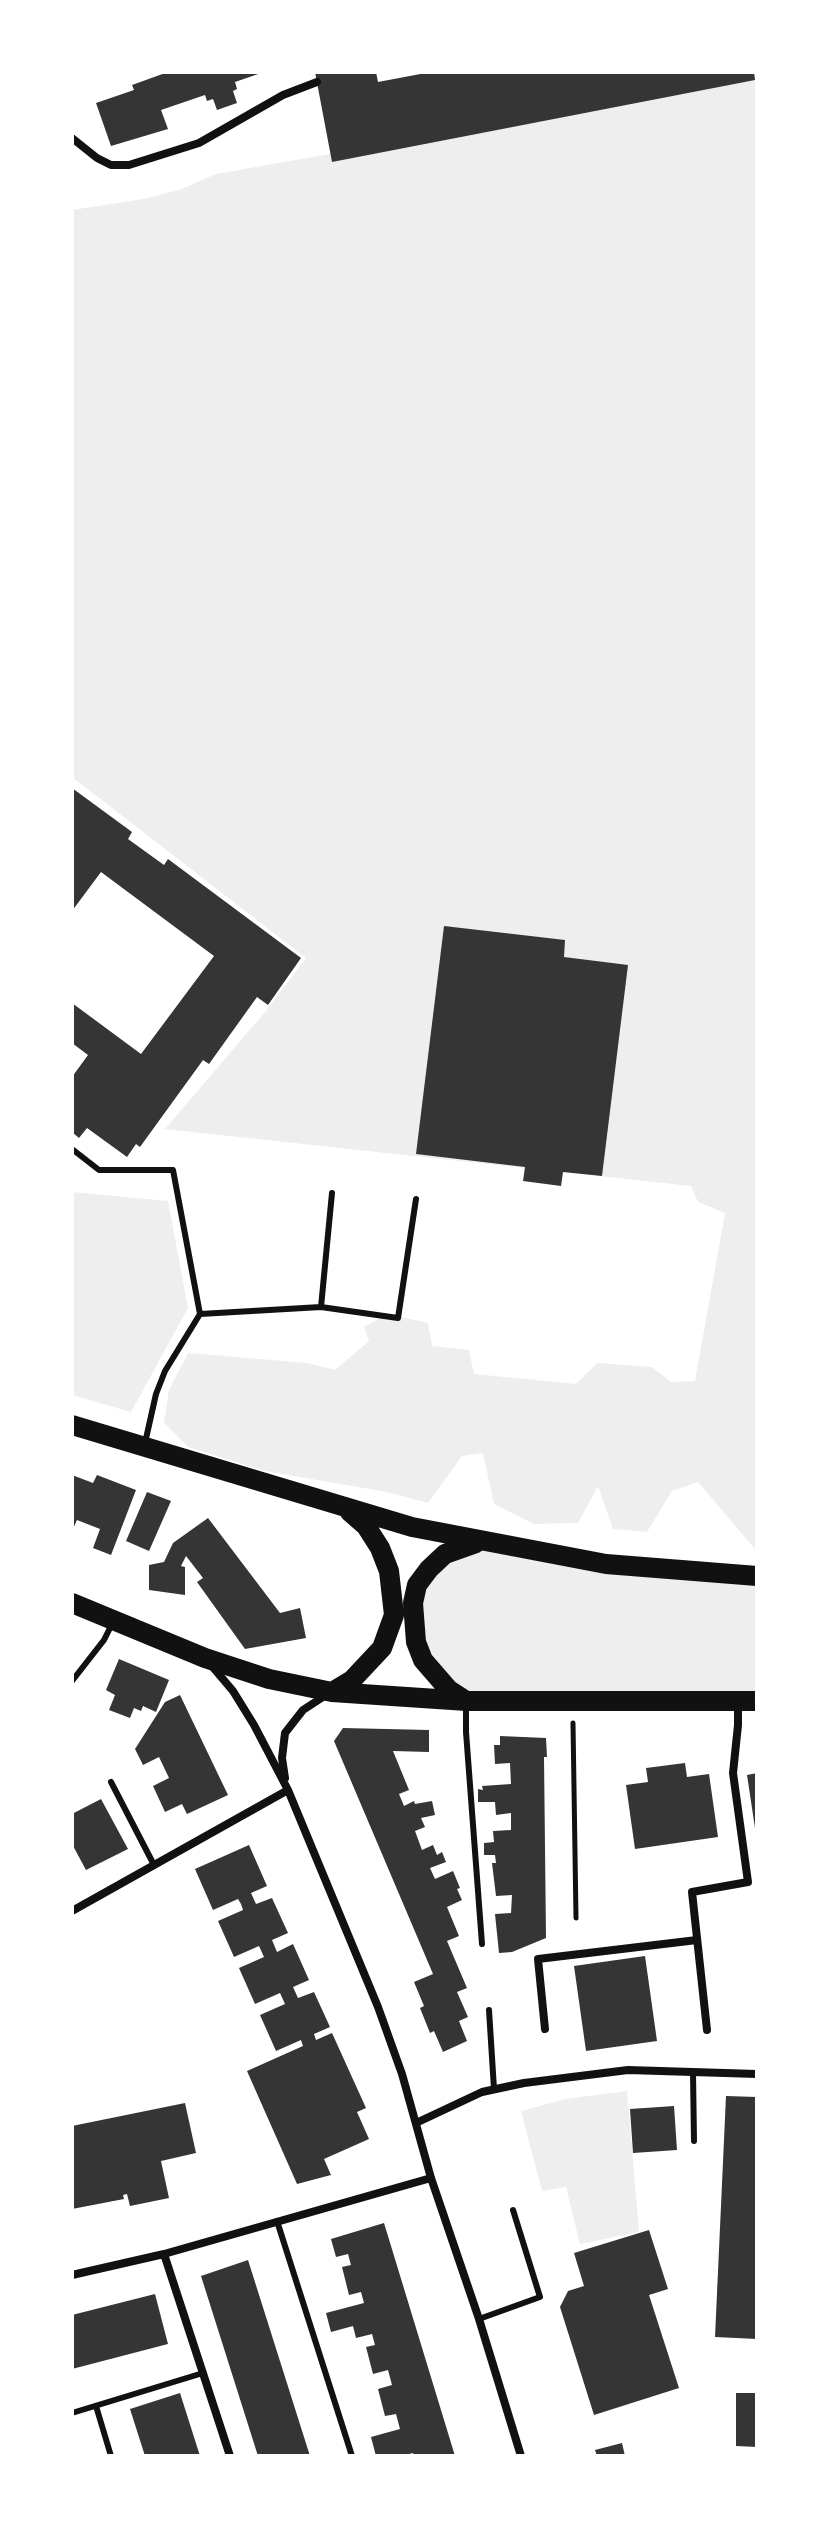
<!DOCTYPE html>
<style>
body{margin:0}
#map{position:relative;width:829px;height:2528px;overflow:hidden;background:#fff;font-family:Figtree,sans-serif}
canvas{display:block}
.frame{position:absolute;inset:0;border:74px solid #fff;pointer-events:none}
</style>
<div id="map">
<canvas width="829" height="2528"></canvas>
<div class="frame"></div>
</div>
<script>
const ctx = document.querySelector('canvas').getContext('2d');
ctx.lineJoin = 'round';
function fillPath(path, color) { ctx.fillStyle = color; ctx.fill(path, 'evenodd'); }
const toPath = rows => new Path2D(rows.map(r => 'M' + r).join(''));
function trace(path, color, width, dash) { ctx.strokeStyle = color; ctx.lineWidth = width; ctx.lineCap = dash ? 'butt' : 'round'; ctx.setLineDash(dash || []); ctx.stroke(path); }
fillPath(toPath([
 [757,79,757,1548,755,1549,698,1482,672,1491,647,1532,613,1529,598,1486,578,1523,534,1524,494,1504,483,1453,462,1456,428,1503,387,1492,265,1471,188,1447,164,1423,169,1390,188,1353,307,1363,335,1370,369,1341,364,1327,388,1314,428,1323,432,1346,469,1350,474,1374,576,1384,597,1363,652,1367,671,1382,695,1381,725,1213,698,1202,691,1186,165,1129,265,1012,306,958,72,777,72,210,143,199,179,190,216,174],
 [72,1192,168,1201,188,1308,131,1412,72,1395],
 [461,1546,757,1571,757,1701,467,1701,416,1642,429,1569],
 [627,2091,639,2232,580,2244,566,2187,542,2191,521,2111,566,2099]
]), '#eee');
fillPath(toPath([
 [168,72,264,72,235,82,237,89,233,91,237,103,217,110,213,99,207,101,205,95,161,110,168,129,111,146,96,103,134,90,132,85],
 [315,72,376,72,378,82,431,72,754,72,755,80,332,162],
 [72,788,132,832,128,839,164,865,168,859,301,958,268,1005,257,997,209,1064,203,1060,140,1147,136,1144,127,1157,87,1128,79,1138,72,1132,72,1077,88,1055,72,1043,72,1003,141,1054,214,956,101,872,72,911],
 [444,926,565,940,564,957,628,965,602,1176,563,1172,561,1186,523,1181,525,1167,416,1154],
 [72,1475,93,1483,97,1475,136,1490,111,1555,93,1548,100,1529,77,1520,72,1531],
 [147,1492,171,1501,149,1551,126,1541],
 [208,1518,280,1613,300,1608,306,1638,245,1649,197,1582,203,1578,186,1556,181,1566,185,1567,185,1595,149,1590,149,1565,164,1562,173,1543],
 [119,1659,169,1680,156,1712,143,1706,141,1711,134,1708,130,1718,109,1710,115,1695,106,1690],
 [180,1695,228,1795,187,1814,182,1804,165,1812,153,1786,169,1778,159,1757,143,1765,135,1749,165,1702],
 [343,1728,429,1730,429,1752,393,1751,409,1790,399,1794,404,1806,414,1801,415,1804,432,1801,435,1815,421,1818,425,1827,415,1831,422,1850,433,1845,437,1855,442,1852,446,1862,430,1868,435,1879,453,1871,460,1888,457,1889,462,1900,447,1907,459,1936,447,1941,467,1988,457,1992,468,2017,459,2021,467,2041,443,2052,434,2031,430,2033,420,2008,424,2006,414,1982,433,1974,334,1741],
 [500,1736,546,1738,547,1757,544,1757,546,1938,512,1952,499,1953,495,1914,511,1913,512,1895,496,1896,492,1863,496,1863,495,1855,484,1855,484,1843,494,1842,493,1831,511,1830,511,1813,496,1815,495,1802,478,1802,478,1789,483,1790,482,1786,511,1784,510,1763,495,1764,494,1745,500,1745],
 [685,1763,687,1777,709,1774,718,1837,635,1849,626,1785,648,1782,646,1768],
 [757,1773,757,1828,755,1828,747,1775],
 [101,1799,128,1849,86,1870,72,1844,72,1814],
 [249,1845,267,1886,251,1893,256,1904,272,1898,288,1933,272,1940,277,1952,293,1944,309,1980,293,1987,298,1998,314,1992,330,2027,314,2034,316,2040,332,2033,366,2108,357,2112,369,2139,324,2159,331,2175,297,2184,247,2071,303,2046,301,2040,276,2051,260,2015,285,2004,280,1993,255,2004,239,1968,264,1957,259,1946,234,1957,218,1921,243,1910,241,1904,238,1899,213,1910,195,1869],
 [645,1956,657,2041,586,2051,574,1966],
 [726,2096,757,2097,757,2339,715,2337],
 [185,2103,196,2153,161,2161,169,2198,130,2206,127,2194,123,2195,124,2199,72,2209,72,2126],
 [674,2106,677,2150,633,2153,630,2109],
 [384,2223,455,2456,414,2456,413,2453,401,2456,376,2456,371,2437,400,2429,396,2414,385,2416,378,2389,392,2385,388,2370,373,2374,366,2347,375,2345,372,2334,356,2338,353,2326,331,2332,326,2313,364,2303,361,2292,349,2295,342,2267,351,2265,348,2254,336,2257,331,2239],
 [649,2230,668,2289,649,2295,679,2388,594,2415,560,2307,568,2291,584,2286,574,2253],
 [248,2260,310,2456,258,2456,201,2276],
 [155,2294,168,2344,72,2369,72,2315],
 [180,2393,200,2456,145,2456,130,2409],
 [736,2393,757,2393,757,2447,736,2446],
 [622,2443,625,2456,597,2456,595,2450]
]), '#353535');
trace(toPath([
 [573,1723,576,1918]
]), '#111', 5);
trace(toPath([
 [72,1149,99,1170,173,1170,200,1314,165,1371,156,1394,145,1443],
 [321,1307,332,1193],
 [200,1314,321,1307,398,1318,416,1199],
 [72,1681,104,1640,113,1622],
 [466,1704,466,1732,482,1944],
 [111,1782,154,1865],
 [489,2010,494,2089],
 [693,2072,694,2141],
 [277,2221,352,2456],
 [479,2319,540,2297,513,2210],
 [96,2406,111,2456],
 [72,2413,203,2373]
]), '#111', 6);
trace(toPath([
 [72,138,97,158,111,165,129,165,199,143,283,95,317,82],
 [211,1665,233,1691,254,1725,288,1790,378,2007,402,2074,431,2178,479,2319,521,2456],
 [285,1778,282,1758,285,1733,303,1710,326,1695],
 [72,1911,288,1790],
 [545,2029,538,1959,697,1940],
 [707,2030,692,1892,748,1882,733,1773,738,1725,738,1702],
 [416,2123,482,2092,524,2083,628,2070,757,2074],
 [164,2254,230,2456],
 [72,2275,164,2254,431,2178]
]), '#111', 8);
trace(toPath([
 [72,1425,412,1527,606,1564,757,1576],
 [72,1603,205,1658,269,1679,332,1692,467,1701,757,1701],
 [332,1692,352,1680,382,1648,394,1615,389,1571,380,1548,366,1526,350,1512],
 [466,1701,449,1690,423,1660,416,1642,413,1603,417,1585,429,1569,445,1554,476,1543]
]), '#111', 20);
</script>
